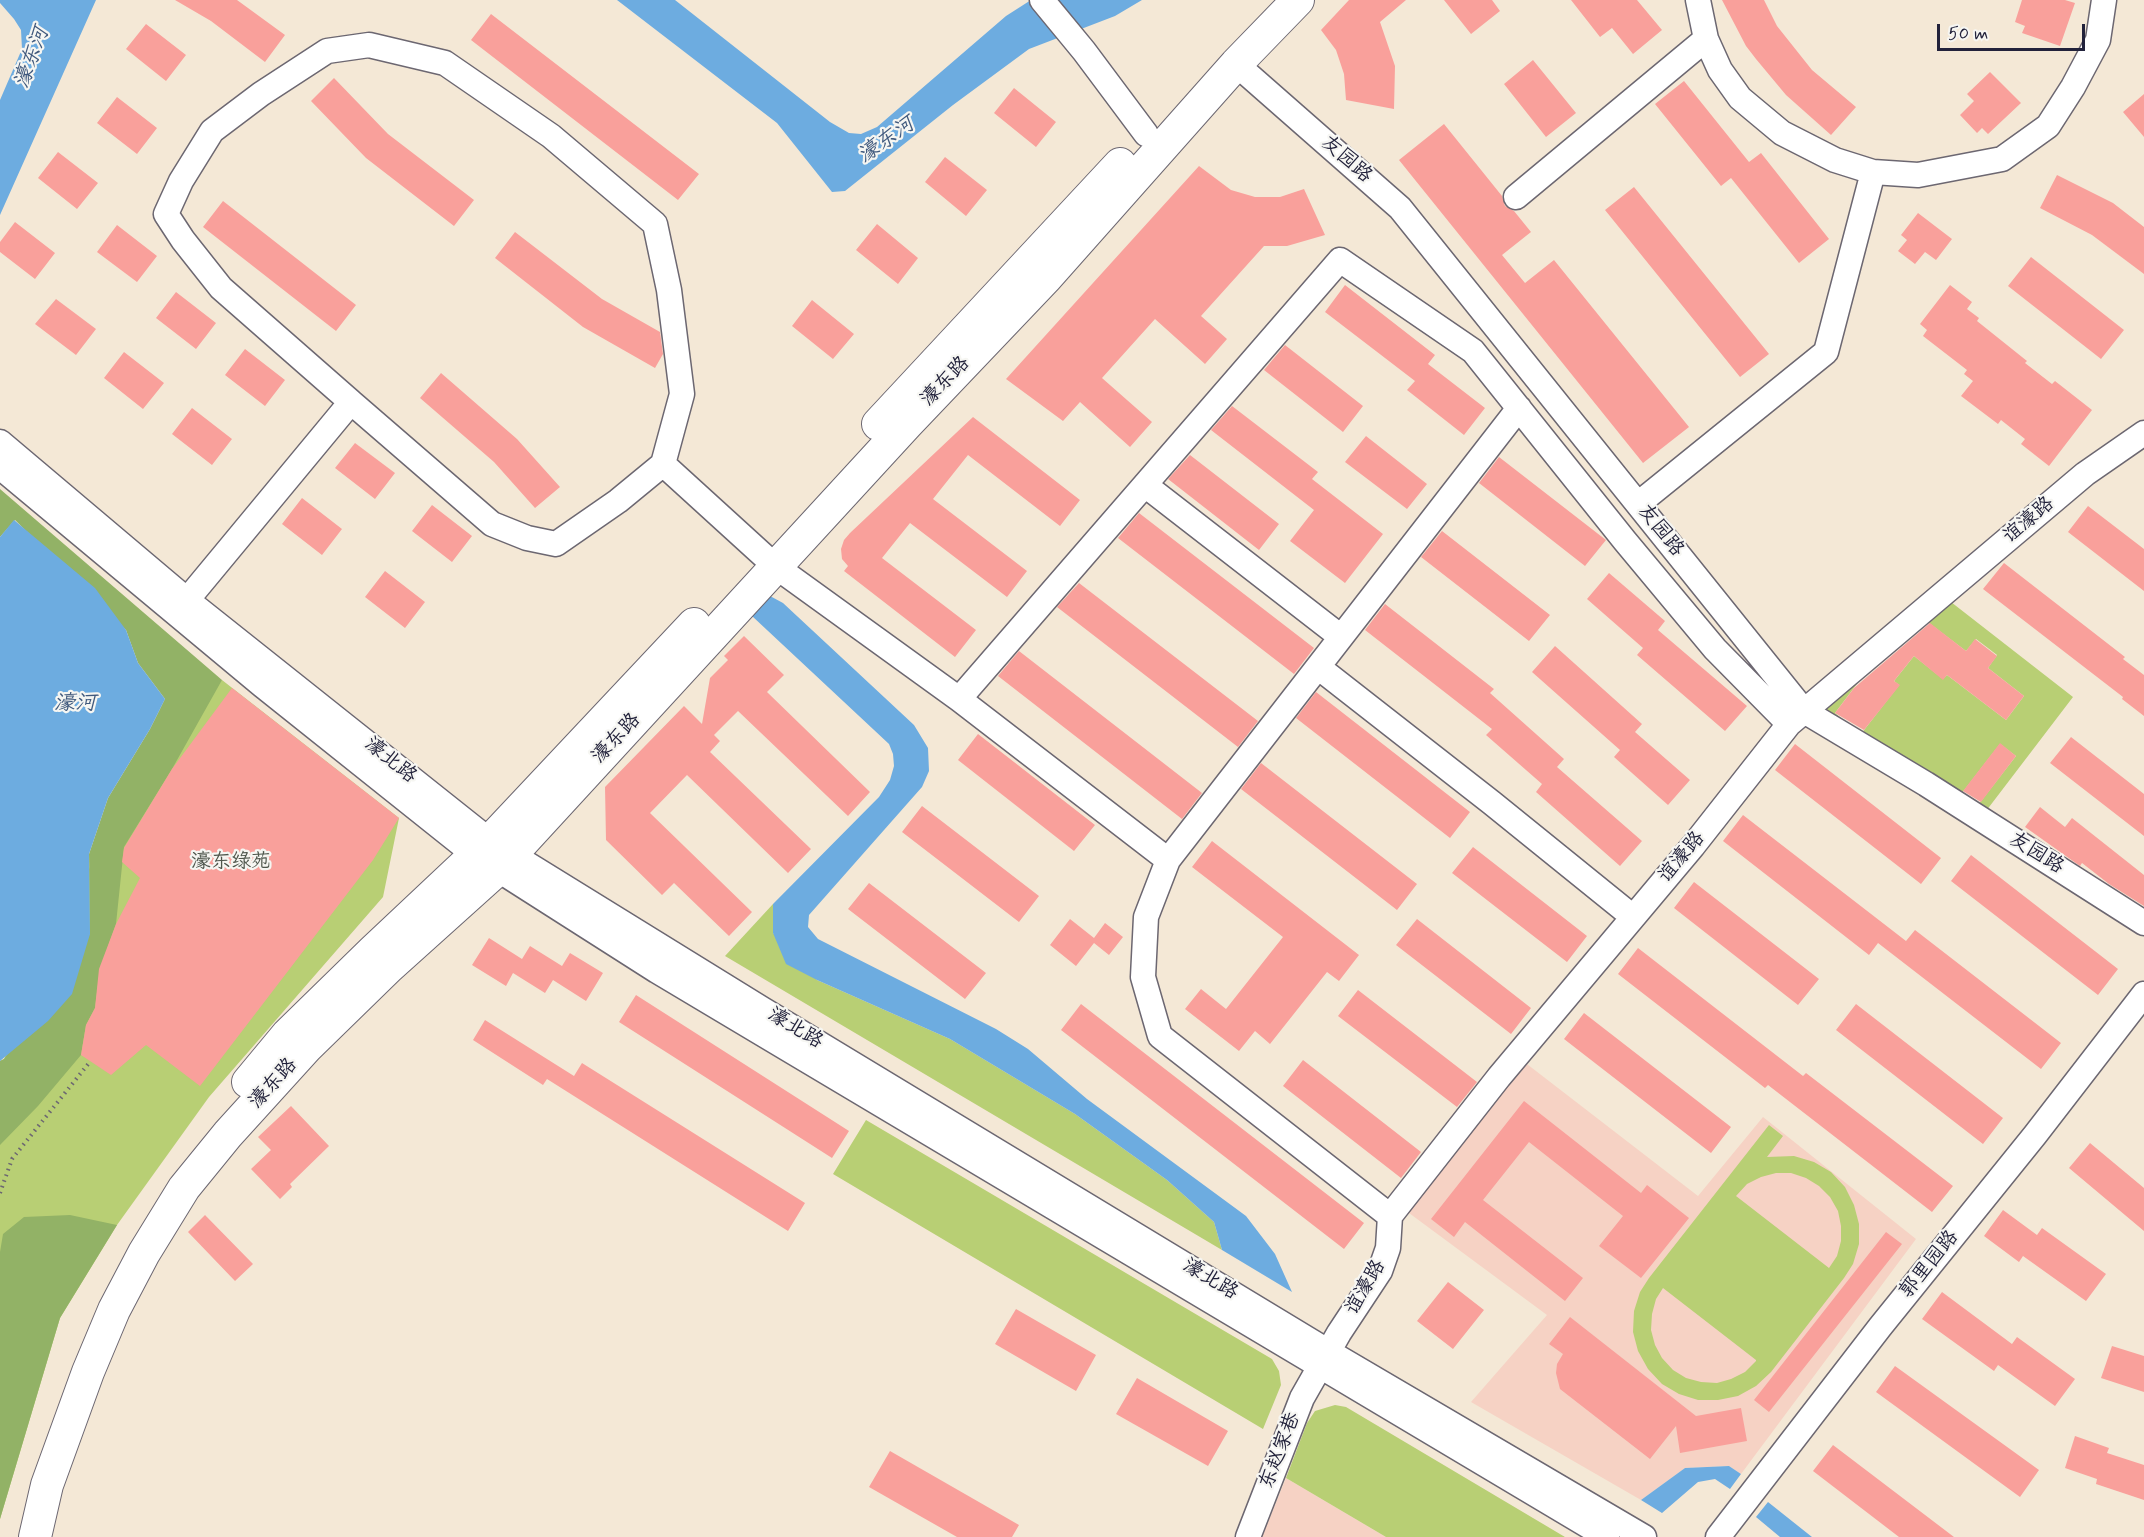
<!DOCTYPE html>
<meta charset="utf-8">
<style>
body{margin:0}
#map{position:relative;width:2144px;height:1537px;overflow:hidden;background:#f4e8d6;font-family:Mynerve,sans-serif}
canvas{display:block}
.scale{position:absolute;left:1937px;top:24px;width:148px;height:27px;box-sizing:border-box;border:3px solid #22223b;border-top:0;padding-left:8px;font-size:18px;line-height:21px;white-space:nowrap;color:#22223b;-webkit-text-stroke:4px #f6f6f2;paint-order:stroke}
</style>
<div id="map">
<canvas width="2144" height="1537"></canvas>
<div class="scale">50 m</div>
</div>
<script>
const ctx = document.querySelector('canvas').getContext('2d');
ctx.lineJoin = 'round';
function fillPath(path, color) { ctx.fillStyle = color; ctx.fill(path, 'evenodd'); }
const toPath = rows => new Path2D(rows.map(r => 'M' + r).join(''));
function trace(path, color, width, dash) { ctx.strokeStyle = color; ctx.lineWidth = width; ctx.lineCap = dash ? 'butt' : 'round'; ctx.setLineDash(dash || []); ctx.stroke(path); }
function drawText(font, color, halo, rows, align = 'center') {
  ctx.font = font + ' Mynerve,"LXGW WenKai TC",sans-serif'; ctx.lineWidth = 4.5; ctx.setLineDash([]); ctx.textBaseline = 'middle'; ctx.strokeStyle = halo; ctx.fillStyle = color; for (const [text, x, y, turn = 0] of rows) {
    ctx.save(); ctx.translate(x, y); ctx.rotate((+turn || 0) * Math.PI / 180); ctx.textAlign = isNaN(turn) ? turn : align; if (halo) ctx.strokeText(text, 0, 0); ctx.fillText(text, 0, 0); ctx.restore();
  }
}
fillPath(toPath([
 [1523,1061,1698,1196,1763,1117,1916,1239,1741,1474,1729,1466,1685,1468,1641,1500,1471,1402,1547,1315,1409,1213],
 [1286,1478,1386,1537,1262,1537]
]), '#f6d2c4');
fillPath(toPath([
 [1942,595,2073,697,1983,815,1808,702],
 [1921,617,1966,651,1976,639,1997,655,1988,668,2024,696,2006,720,1947,675,1943,679,1914,656,1894,681,1899,685,1861,734,1835,713,1872,664],
 [2000,744,2016,756,1978,805,1962,793],
 [222,680,399,818,383,897,209,1097,117,1225,60,1318,0,1519,0,1061,4,1059,165,699],
 [773,904,773,933,817,980,950,1039,1075,1114,1167,1180,1214,1222,1222,1250,725,956],
 [866,1120,1272,1359,1279,1371,1281,1385,1263,1429,833,1174],
 [1769,1125,1783,1136,1767,1157,1794,1156,1814,1162,1831,1172,1845,1187,1854,1205,1859,1224,1859,1244,1853,1264,1844,1278,1771,1372,1756,1386,1738,1396,1718,1400,1698,1400,1679,1394,1662,1384,1648,1369,1638,1351,1633,1332,1634,1311,1640,1292,1649,1278],
 [1776,1173,1791,1173,1806,1178,1819,1186,1830,1197,1838,1211,1841,1226,1841,1241,1837,1256,1829,1268,1736,1196,1747,1184,1761,1177],
 [1663,1288,1756,1360,1756,1361,1745,1372,1731,1379,1717,1383,1701,1382,1686,1378,1673,1370,1662,1358,1655,1345,1651,1330,1652,1314,1656,1299],
 [1335,1405,1346,1407,1565,1537,1386,1537,1286,1478,1307,1423,1315,1411]
]), '#b8cf74');
fillPath(toPath([
 [0,489,222,680,172,769,124,847,116,924,100,969,95,1008,86,1025,81,1055,38,1106,0,1145,0,1061,4,1059,90,934,89,854,108,798,150,729,165,699,138,663,126,630,15,520,0,537],
 [70,1215,117,1225,60,1318,0,1519,0,1252,3,1234,24,1217]
]), '#92b266');
fillPath(toPath([
 [0,0,96,0,0,215,0,100,22,49,21,30,14,19,0,3],
 [617,0,675,0,830,122,849,133,861,134,877,127,1006,16,1031,0,1142,0,1115,16,1029,49,953,105,845,191,832,192,777,123],
 [14,520,95,588,126,630,138,663,165,699,150,729,108,798,89,854,90,934,72,994,48,1021,0,1061,0,537],
 [770,596,783,603,914,725,928,748,929,771,922,787,809,915,808,927,818,939,996,1029,1028,1049,1087,1099,1246,1216,1275,1254,1292,1292,1222,1250,1214,1222,1167,1180,1075,1114,950,1039,817,980,786,964,773,933,773,904,879,797,890,780,894,766,893,754,889,744,752,616],
 [1729,1466,1741,1474,1730,1489,1715,1479,1698,1482,1662,1513,1641,1500,1685,1468],
 [1768,1502,1812,1537,1780,1537,1756,1517]
]), '#6dace0');
fillPath(toPath([
 [175,0,237,0,285,35,265,62,211,21],
 [1349,0,1406,0,1380,22,1395,66,1394,109,1346,100,1344,74,1336,50,1321,30],
 [1444,0,1492,0,1500,11,1471,34],
 [1571,0,1637,0,1662,30,1633,54,1612,28,1600,37],
 [1722,0,1764,0,1777,26,1812,70,1856,107,1831,135,1786,95,1756,59,1746,46],
 [2022,0,2065,0,2075,3,2060,46,2022,33,2025,26,2015,22],
 [491,14,699,174,678,200,471,40],
 [146,24,186,55,166,81,126,49],
 [1533,60,1576,113,1546,137,1504,84],
 [1990,72,2021,103,1988,134,1982,128,1977,133,1960,115,1974,101,1967,94],
 [334,78,388,134,474,200,454,226,366,158,311,101],
 [1684,81,1749,162,1761,153,1829,239,1799,263,1731,178,1721,186,1655,104],
 [1014,88,1056,122,1036,147,994,113],
 [2144,94,2144,137,2123,112],
 [117,97,157,128,137,154,97,123],
 [1444,124,1502,196,1505,206,1514,211,1531,232,1502,255,1525,283,1554,260,1689,427,1643,463,1399,160],
 [58,152,98,183,77,209,38,178],
 [945,157,987,190,966,216,925,182],
 [1199,166,1231,190,1255,197,1280,197,1304,189,1325,235,1287,246,1264,246,1201,316,1227,339,1205,364,1155,319,1102,378,1152,422,1130,447,1080,402,1063,421,1006,379],
 [2057,175,2113,203,2144,227,2144,274,2092,235,2040,208],
 [1634,187,1769,354,1740,377,1605,210],
 [223,201,356,305,336,331,203,227],
 [1918,213,1952,239,1936,260,1925,252,1915,264,1898,251,1907,240,1901,235],
 [15,222,55,253,35,279,0,252,0,242],
 [877,224,918,258,898,284,856,250],
 [117,225,157,256,137,282,97,252],
 [515,232,602,299,660,332,663,354,655,368,583,327,495,258],
 [2031,257,2124,330,2101,359,2008,286],
 [1345,285,1435,355,1428,364,1485,408,1464,435,1407,390,1415,381,1325,312],
 [1950,285,1972,302,1967,309,1979,318,1977,321,2027,361,2025,363,2052,384,2055,381,2092,410,2049,466,2021,444,2025,439,2001,420,1998,424,1961,396,1973,381,1964,374,1967,370,1923,336,1927,330,1920,324],
 [176,292,216,323,196,349,156,318],
 [56,299,96,329,76,355,35,324],
 [812,300,854,334,833,359,792,326],
 [1285,345,1363,406,1343,432,1264,370],
 [245,349,285,380,265,406,225,375],
 [124,352,164,383,143,409,104,378],
 [441,373,517,439,560,487,535,508,494,462,420,398],
 [1232,406,1318,472,1312,479,1383,534,1345,583,1290,541,1314,510,1211,430],
 [192,408,232,439,212,465,172,434],
 [973,417,1080,500,1060,526,968,455,933,499,1027,571,1007,597,910,523,882,558,976,630,955,657,844,571,848,566,842,559,841,549,844,540,850,533],
 [1366,436,1427,484,1407,509,1345,462],
 [355,443,395,473,375,499,335,468],
 [1190,455,1279,524,1259,550,1168,479],
 [1499,457,1606,540,1585,566,1479,483],
 [302,498,342,529,322,555,282,524],
 [432,505,472,536,452,562,412,531],
 [2088,506,2144,549,2144,591,2068,532],
 [1139,513,1314,648,1294,674,1118,538],
 [1442,531,1550,615,1529,641,1421,557],
 [2004,563,2125,657,2123,659,2144,675,2144,716,2122,699,2123,697,1983,589],
 [385,571,425,602,405,628,365,597],
 [1609,573,1665,621,1658,630,1747,706,1725,731,1637,655,1643,648,1587,599],
 [1079,583,1258,721,1238,747,1057,607],
 [1385,604,1494,689,1490,693,1564,759,1557,767,1642,841,1620,866,1536,792,1542,784,1486,735,1492,729,1365,630],
 [1930,623,1966,651,1975,639,1997,656,1988,668,2024,696,2006,720,1947,675,1943,680,1914,656,1894,681,1900,685,1864,730,1835,713,1854,688],
 [744,636,784,675,767,692,870,792,848,816,738,711,714,735,720,741,710,752,811,849,788,873,687,775,650,813,752,912,729,936,674,883,662,895,606,840,605,787,684,706,702,724,710,678,728,660,724,656],
 [1555,646,1642,724,1635,732,1690,780,1668,805,1614,757,1620,750,1532,672],
 [1019,651,1202,793,1182,819,998,676],
 [232,688,399,818,373,860,200,1086,146,1045,111,1075,81,1055,86,1025,95,1008,99,969,116,924,140,878,122,862,124,848,172,769],
 [1316,692,1470,812,1450,838,1296,718],
 [978,734,1095,825,1074,851,958,760],
 [2071,737,2144,794,2144,836,2050,763],
 [2000,743,2016,756,1981,802,1963,791],
 [1795,744,1941,858,1921,884,1775,770],
 [1261,763,1417,884,1397,910,1241,789],
 [922,806,1039,896,1019,922,902,832],
 [2040,807,2065,827,2072,818,2144,875,2144,906,2109,884,2082,863,2080,866,2025,827],
 [1743,815,1906,941,1915,930,2061,1043,2041,1069,1878,943,1869,955,1723,841],
 [1212,841,1359,955,1339,981,1327,972,1270,1044,1255,1031,1239,1051,1185,1009,1201,989,1226,1009,1283,937,1192,867],
 [1473,847,1587,936,1567,962,1452,873],
 [1971,855,2118,969,2098,995,1951,881],
 [1694,882,1819,979,1798,1005,1674,908],
 [869,883,986,973,965,999,848,909],
 [1070,919,1094,938,1105,923,1123,937,1109,955,1094,943,1076,966,1050,945],
 [1417,919,1531,1008,1511,1034,1396,945],
 [489,938,522,959,530,946,562,966,570,953,603,973,586,1001,553,980,545,993,513,973,506,986,472,965],
 [1638,948,1803,1076,1806,1073,1953,1186,1932,1212,1768,1085,1765,1088,1618,974],
 [1358,990,1477,1082,1457,1107,1338,1016],
 [636,995,849,1131,832,1158,619,1022],
 [1081,1004,1364,1223,1344,1249,1061,1030],
 [1856,1004,2003,1118,1983,1144,1836,1030],
 [1584,1013,1731,1127,1711,1153,1564,1039],
 [485,1020,574,1076,582,1063,805,1203,788,1231,547,1079,543,1085,473,1040],
 [1303,1060,1421,1152,1401,1178,1283,1086],
 [1524,1101,1641,1193,1647,1185,1689,1218,1641,1278,1599,1246,1623,1216,1529,1142,1483,1200,1583,1278,1565,1301,1465,1222,1454,1237,1431,1219],
 [291,1106,329,1146,290,1184,292,1187,280,1199,251,1169,271,1150,258,1137],
 [2090,1143,2144,1188,2144,1231,2069,1168],
 [2003,1210,2037,1235,2042,1228,2106,1274,2086,1301,2023,1256,2019,1262,1984,1236],
 [205,1215,253,1264,235,1281,188,1232],
 [1886,1232,1902,1244,1769,1412,1754,1400],
 [1448,1282,1484,1310,1453,1349,1417,1321],
 [1942,1292,2012,1344,2017,1337,2075,1379,2055,1406,1998,1365,1994,1371,1922,1319],
 [1016,1309,1096,1355,1076,1391,995,1344],
 [1570,1317,1696,1416,1741,1408,1747,1441,1680,1453,1676,1426,1650,1459,1560,1389,1556,1373,1557,1364,1563,1354,1549,1344],
 [2112,1346,2144,1356,2144,1392,2101,1378],
 [1895,1366,2039,1470,2020,1497,1876,1392],
 [1137,1378,1228,1431,1208,1466,1116,1414],
 [2075,1436,2109,1448,2107,1453,2144,1465,2144,1500,2096,1484,2097,1479,2065,1468],
 [1833,1445,1954,1537,1899,1537,1813,1471],
 [890,1451,1019,1525,1012,1537,957,1537,869,1487]
]), '#f9a09b');
const minor = toPath([
 [1042,0,1084,51,1146,134],
 [1698,0,1706,39,1720,70,1740,98,1782,133,1835,160,1873,172,1918,175,2002,159,2048,126,2073,87,2098,40,2104,0],
 [1236,64,1400,208,1804,711,1926,784,2144,923],
 [1516,197,1706,39],
 [351,402,221,288,183,240,166,214,181,181,212,131,261,94,327,51,369,45,445,63,551,136,655,224,669,290,682,394,663,464,775,566,959,699,1168,860],
 [0,442,187,600,490,841,762,1009,1329,1352,1644,1537],
 [0,467,262,685,475,855,657,971,781,1045,1607,1537],
 [1145,485,1341,637],
 [1638,504,1826,352,1873,172],
 [187,600,351,402,492,524,527,538,556,544,618,501,663,464],
 [1318,667,1492,803,1633,917],
 [959,699,1340,260,1473,351,1625,541,1715,649,1789,724],
 [1390,1216,1160,1036,1143,977,1146,917,1168,860,1519,408],
 [1248,1537,1302,1398,1339,1333,1380,1271,1388,1248,1390,1216,1499,1077,1693,846,1789,724,2085,474,2144,433],
 [1718,1537,1880,1327,2035,1135,2144,994]
]);
const major = toPath([
 [878,424,1120,164],
 [248,1082,287,1035,373,951,490,841,694,624],
 [35,1537,47,1485,88,1372,114,1310,144,1253,184,1188,228,1134,307,1047,389,967,498,869,907,424,1047,277,1236,64,1298,0]
]);
trace(minor, '#6c6771', 27);
trace(major, '#6c6771', 34);
trace(toPath([
 [0,1193,12,1159,89,1063]
]), '#6c6771', 4, [1.5, 4.5]);
trace(minor, '#fff', 24);
trace(major, '#fff', 32);
drawText('20px', '#22223b', '#f6f6f2', [
 ["友园路",1346,160,41],
 ["濠东路",946,382,-46],
 ["谊濠路",2029,521,-40],
 ["友园路",1660,531,51],
 ["濠东路",617,739,-47],
 ["濠北路",390,761,39],
 ["友园路",2036,854,32],
 ["谊濠路",1682,858,-50],
 ["濠北路",795,1029,31],
 ["濠东路",274,1084,-48],
 ["郭里园路",1930,1265,-51],
 ["濠北路",1210,1280,31],
 ["谊濠路",1366,1288,-60],
 ["东赵家巷",1281,1451,-69]
]);
drawText('20px', '#4f564c', '#f6f6f2', [
 ["濠东绿苑",231,863]
]);
drawText('italic 21px', '#40597d', '#f6f6f2', [
 ["濠东河",33,58,-70],
 ["濠东河",887,141,-35],
 ["濠河",75,705]
]);
</script>
